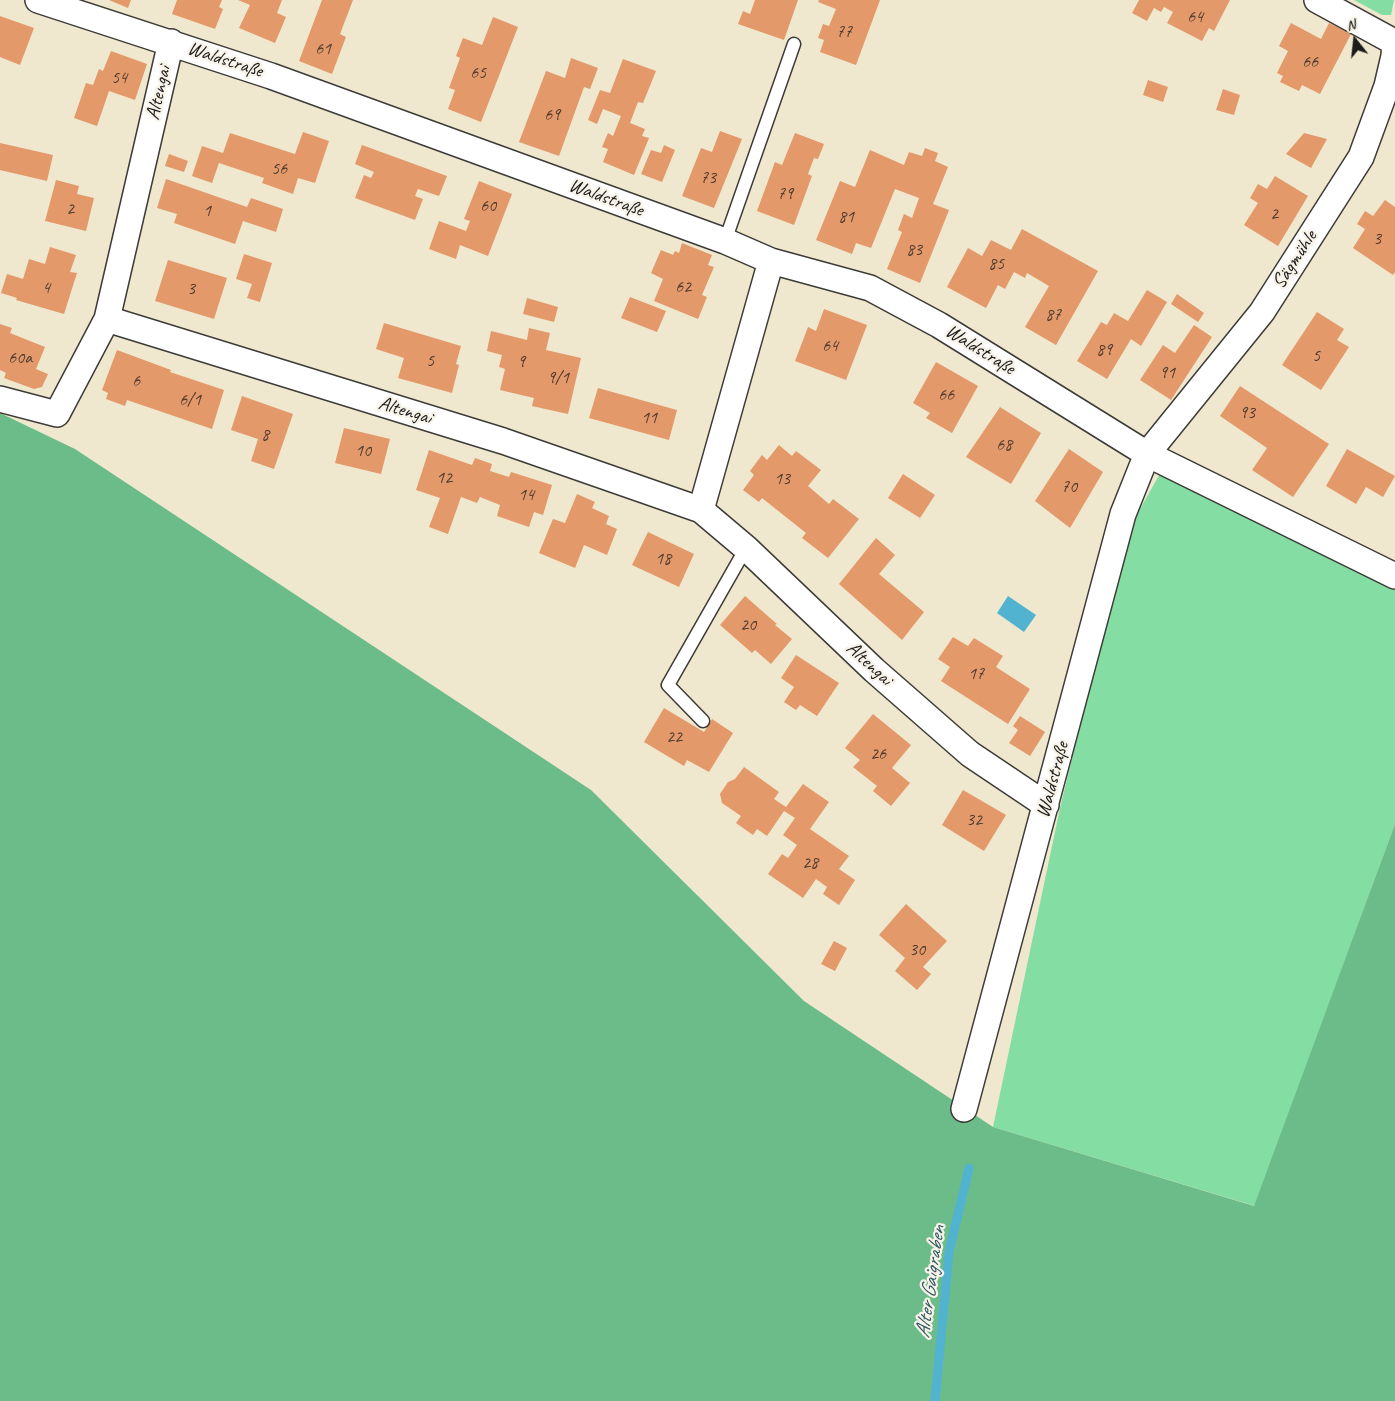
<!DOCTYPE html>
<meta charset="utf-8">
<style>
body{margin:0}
#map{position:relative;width:1395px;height:1401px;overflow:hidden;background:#efe8ce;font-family:Caveat,sans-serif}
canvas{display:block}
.north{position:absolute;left:1330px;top:15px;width:50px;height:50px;-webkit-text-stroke:4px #f7f3e8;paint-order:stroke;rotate:344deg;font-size:14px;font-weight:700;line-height:20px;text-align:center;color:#1c1c1c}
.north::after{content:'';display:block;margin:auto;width:18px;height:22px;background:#1c1c1c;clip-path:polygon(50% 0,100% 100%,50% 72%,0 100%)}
</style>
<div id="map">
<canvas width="1395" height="1401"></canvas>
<div class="north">N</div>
</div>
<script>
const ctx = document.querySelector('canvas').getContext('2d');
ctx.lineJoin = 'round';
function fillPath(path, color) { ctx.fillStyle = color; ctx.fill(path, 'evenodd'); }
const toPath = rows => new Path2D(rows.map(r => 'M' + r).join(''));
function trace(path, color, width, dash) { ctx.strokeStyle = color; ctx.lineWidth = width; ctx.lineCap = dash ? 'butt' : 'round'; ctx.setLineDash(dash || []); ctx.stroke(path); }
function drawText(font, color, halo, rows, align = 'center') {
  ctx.font = font + ' Caveat,sans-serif'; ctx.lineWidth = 4.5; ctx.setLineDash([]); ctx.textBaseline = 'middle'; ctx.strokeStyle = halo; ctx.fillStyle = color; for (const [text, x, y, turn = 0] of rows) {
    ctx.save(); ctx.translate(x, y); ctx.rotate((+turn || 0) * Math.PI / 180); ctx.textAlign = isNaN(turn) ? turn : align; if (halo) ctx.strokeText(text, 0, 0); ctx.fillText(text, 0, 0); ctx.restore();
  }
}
fillPath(toPath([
 [1354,0,1394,0,1391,15,1382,15],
 [1162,470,1395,573,1395,824,1255,1206,993,1127,1060,808,1127,532]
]), '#84dda3');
fillPath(toPath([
 [0,413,75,449,591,790,804,1001,993,1127,1254,1206,1395,824,1395,1401,0,1401]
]), '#6bbc89');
fillPath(toPath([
 [1008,596,1036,615,1024,632,997,613]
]), '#52b3d1');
trace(toPath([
 [935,1401,949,1252,969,1168]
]), '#52b3d1', 9);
fillPath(toPath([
 [109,0,131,0,128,8],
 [177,0,222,0,219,7,223,9,215,29,172,14],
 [238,0,282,0,277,13,286,17,275,43,239,28,250,5],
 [322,0,353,0,340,34,346,37,332,74,299,61],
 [755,0,798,0,784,40,738,24,743,11,750,14],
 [819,0,880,0,856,65,820,52,824,40,818,38,823,24,829,26,836,9,818,2],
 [1139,0,1230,0,1214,31,1209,28,1202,41,1167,23,1173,12,1164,7,1161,12,1154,8,1147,21,1132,13],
 [0,16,34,28,20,65,0,57],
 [493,17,518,27,481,122,448,109,455,90,449,88,460,58,456,56,463,38,482,45],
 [1291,23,1321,39,1329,23,1351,34,1320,94,1302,85,1299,91,1280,82,1283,76,1277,73,1288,51,1279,46],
 [111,51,147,64,135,100,109,91,97,126,74,118,86,83,93,85,99,69,103,71],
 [571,58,598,68,590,89,584,87,559,156,519,142,546,71,565,78],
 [623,59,656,71,643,103,638,102,630,123,645,129,642,136,649,138,634,175,603,162,608,149,602,147,608,133,613,136,621,116,603,109,597,124,588,120,600,90,610,93],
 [1148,80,1168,87,1163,102,1143,95],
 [1223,89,1240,95,1234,115,1216,110],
 [720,131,742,139,714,208,682,196,701,148,712,152],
 [303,132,329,141,315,183,298,178,293,194,262,183,264,178,219,163,212,183,192,176,202,146,223,153,230,133,295,154],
 [795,133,824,144,818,159,814,158,808,174,812,176,794,225,757,211,775,162,782,165],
 [1304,133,1327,139,1311,168,1286,154],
 [0,143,53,155,47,181,0,170],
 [362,145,447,176,439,196,418,189,415,196,423,199,415,220,355,198,364,175,371,178,374,172,355,164],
 [664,145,675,150,662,182,641,174,651,150,661,153],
 [925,148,938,153,935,161,948,167,933,204,949,210,920,283,887,269,902,232,898,230,904,214,912,218,919,198,895,189,871,248,856,243,852,254,816,240,840,181,855,187,870,150,904,165,909,152,922,156],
 [169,154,188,161,184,172,165,166],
 [1275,176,1308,196,1278,246,1244,225,1258,203,1250,198,1258,184,1267,189],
 [166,179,247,207,251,198,283,209,276,232,243,221,235,244,174,223,177,214,157,208],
 [56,180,79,186,77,194,94,198,86,231,45,221],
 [479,181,512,194,488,256,460,245,456,259,429,249,439,221,466,231,470,221,464,219],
 [1385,200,1395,207,1395,272,1393,275,1353,248,1365,229,1357,224,1365,211,1373,216],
 [1022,229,1098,271,1056,345,1025,327,1049,286,1027,273,1025,278,1014,272,1005,289,998,285,986,308,947,287,968,248,982,256,991,240,1011,250],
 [682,243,712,255,708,265,714,267,702,295,707,297,698,319,654,301,663,279,651,273,661,250,673,255,675,251,679,253],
 [50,247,76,255,70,272,77,273,64,314,16,300,17,298,1,293,7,274,23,279,29,259,45,264],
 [244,254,272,263,260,302,247,298,252,284,236,279],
 [168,260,227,278,214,319,155,301],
 [1147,290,1167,302,1141,346,1131,339,1107,379,1077,361,1101,322,1107,325,1114,313,1128,321],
 [1177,294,1204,313,1198,322,1171,304],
 [630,297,666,311,657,332,621,318],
 [527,298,558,307,554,322,523,314],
 [824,309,867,325,846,380,795,361,808,327,816,331],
 [1317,312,1344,329,1337,340,1349,347,1321,390,1282,365],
 [384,323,461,346,456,364,459,365,452,393,398,378,404,358,376,349],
 [0,324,12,328,10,333,45,347,36,369,48,374,42,387,34,389,4,378,6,373,0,370],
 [1194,325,1212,337,1171,400,1140,380,1163,345,1175,353],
 [529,328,550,333,546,350,581,358,568,414,532,406,534,398,500,390,505,369,499,367,502,355,487,351,491,331,527,340],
 [117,350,171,370,170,372,224,390,212,429,127,400,125,406,106,399,108,393,102,390],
 [936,362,978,386,952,433,926,418,930,413,913,403],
 [1240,386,1329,444,1293,497,1252,470,1267,448,1220,416],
 [598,388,677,410,669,440,589,418],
 [242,396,293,414,274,469,251,461,258,439,231,430],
 [1000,407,1041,433,1011,484,966,457],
 [344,428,390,439,381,474,335,463],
 [779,445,792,456,796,451,821,470,808,486,829,504,833,499,859,519,828,558,802,538,806,533,762,498,759,502,743,490,754,475,750,471,762,455,767,460],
 [1069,449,1103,472,1070,528,1035,501],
 [1347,449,1395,476,1383,497,1366,487,1356,504,1326,486],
 [429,450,472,465,475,458,492,464,490,471,509,477,511,472,552,485,543,515,534,512,529,527,497,516,500,505,480,497,477,503,461,497,448,534,429,527,440,498,416,490],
 [903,474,935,495,920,518,888,498],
 [577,494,595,502,592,508,609,516,606,524,617,529,607,555,584,545,575,568,539,553,553,519,565,523],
 [648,532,694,554,679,587,632,565],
 [876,538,895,555,879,574,924,612,902,640,839,584],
 [745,596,777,624,775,625,792,639,771,664,755,650,752,653,720,625],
 [953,637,968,646,974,638,1003,656,996,667,1030,689,1008,724,941,681,950,667,938,659],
 [796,655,839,683,817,716,800,705,796,710,784,702,794,687,781,678],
 [664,708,704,732,712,719,733,733,709,772,687,760,684,766,644,742],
 [873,714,911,745,892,768,910,783,891,806,873,791,877,786,853,767,860,760,845,748],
 [1020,716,1045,732,1030,756,1009,743,1018,730,1013,726],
 [744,767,779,792,774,799,786,807,803,784,829,802,810,829,849,856,839,869,855,880,839,905,823,894,827,887,816,879,803,898,768,874,782,854,788,858,797,845,783,835,795,818,784,811,767,836,757,829,753,835,736,823,741,816,722,803,720,794,728,782,735,779],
 [963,790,1006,815,984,851,942,825],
 [906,904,947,941,923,967,931,974,917,990,895,971,905,958,879,935],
 [834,941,847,948,835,971,821,964]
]), '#e3996a');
const service = toPath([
 [725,241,794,44],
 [703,721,668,685,746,548]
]);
const minor = toPath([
 [38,0,271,76,725,241,771,261,870,288,939,325,1147,454,1395,576],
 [1317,0,1394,42],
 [107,319,503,441,701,510,746,548,874,670,970,754,1046,805],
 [0,399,57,414,107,319,171,42],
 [701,510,771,261],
 [964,1109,1123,514,1147,454,1262,312,1361,157,1387,86,1394,56,1395,41]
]);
trace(service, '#3c3b37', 15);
trace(minor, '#3c3b37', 28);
trace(service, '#fff', 12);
trace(minor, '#fff', 25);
drawText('18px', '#4e3b30', null, [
 ["64",1195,17],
 ["77",844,32],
 ["61",323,49],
 ["66",1310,62],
 ["65",478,73],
 ["54",119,78],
 ["69",552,115],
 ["56",279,169],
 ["73",708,178],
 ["79",785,194],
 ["60",488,206],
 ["2",70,209],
 ["1",207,211],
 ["2",1274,214],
 ["81",846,217],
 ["3",1377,239],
 ["83",914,250],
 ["85",996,264],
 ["62",683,287],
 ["4",46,288],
 ["3",191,289],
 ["87",1053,315],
 ["64",830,346],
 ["89",1104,350],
 ["5",1316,356],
 ["60a",20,358],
 ["5",430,361],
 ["9",521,362],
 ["91",1167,373],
 ["9/1",558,378],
 ["6",136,381],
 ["66",946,395],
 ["6/1",190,400],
 ["93",1247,413],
 ["11",649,418],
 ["8",265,435],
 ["68",1004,445],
 ["10",363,451],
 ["12",444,478],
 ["13",782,479],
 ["70",1069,487],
 ["14",526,495],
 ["18",663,559],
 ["20",748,625],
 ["17",976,674],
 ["22",674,737],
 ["26",878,754],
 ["32",974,820],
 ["28",810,863],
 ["30",917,950]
]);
drawText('20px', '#1c1c1c', '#f7f3e8', [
 ["Waldstraße",225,60,18],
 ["Altengai",159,93,-77],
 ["Waldstraße",606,198,20],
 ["Sägmühle",1295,260,-57],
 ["Waldstraße",980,350,32],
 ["Altengai",405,411,17],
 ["Altengai",869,664,43],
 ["Waldstraße",1053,780,-75]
]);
drawText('italic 21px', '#325864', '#f7f3e8', [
 ["Alter Gaigraben",931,1282,-82]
]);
</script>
